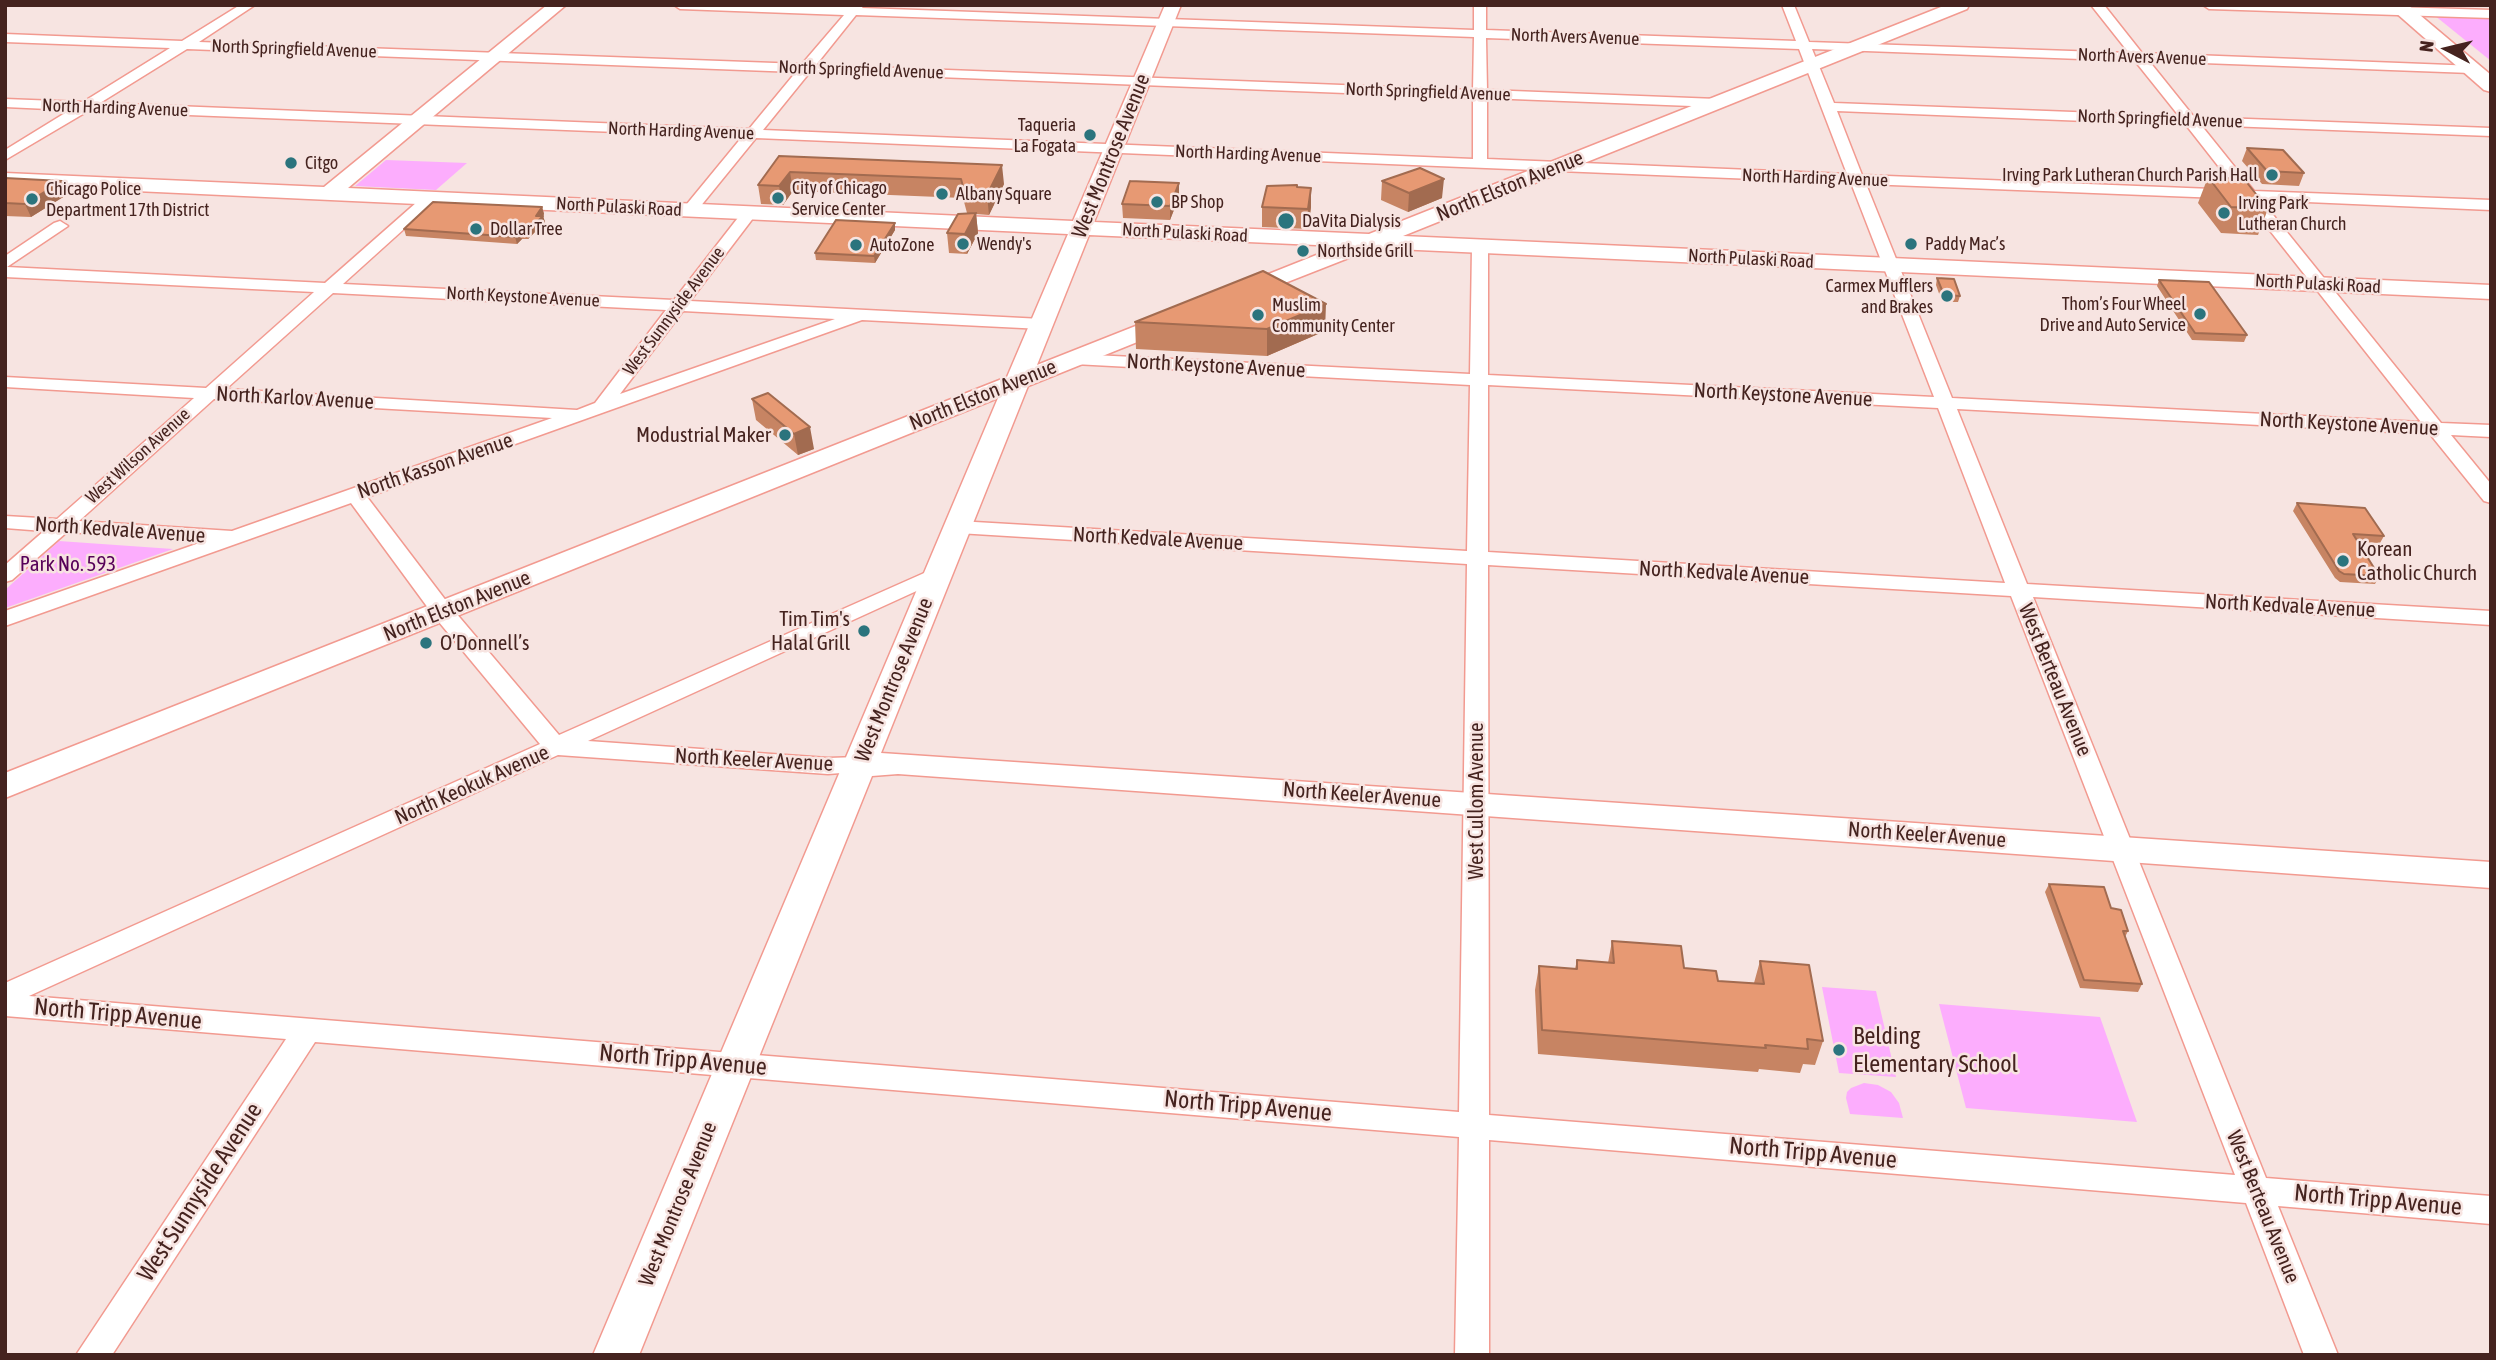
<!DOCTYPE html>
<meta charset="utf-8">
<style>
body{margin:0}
#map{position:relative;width:2496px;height:1360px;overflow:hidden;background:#f7e4e1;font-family:"Asap Condensed",sans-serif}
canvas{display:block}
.frame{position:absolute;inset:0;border:7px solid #45231f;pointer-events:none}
.north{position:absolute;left:2412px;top:14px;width:70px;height:70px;-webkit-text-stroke:5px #f7e4e1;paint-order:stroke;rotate:277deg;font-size:19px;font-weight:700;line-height:28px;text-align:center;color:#45231f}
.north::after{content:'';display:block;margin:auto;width:24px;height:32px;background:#45231f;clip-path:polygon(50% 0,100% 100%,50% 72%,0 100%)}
</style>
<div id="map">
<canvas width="2496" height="1360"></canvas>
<div class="frame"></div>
<div class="north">N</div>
</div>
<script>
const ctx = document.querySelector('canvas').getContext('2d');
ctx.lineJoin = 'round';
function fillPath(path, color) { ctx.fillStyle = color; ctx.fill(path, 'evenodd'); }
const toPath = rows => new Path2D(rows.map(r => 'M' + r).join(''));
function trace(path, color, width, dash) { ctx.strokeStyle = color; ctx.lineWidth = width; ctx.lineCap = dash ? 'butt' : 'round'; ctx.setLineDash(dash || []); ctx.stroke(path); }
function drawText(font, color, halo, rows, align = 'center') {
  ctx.font = font + ' "Asap Condensed",sans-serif'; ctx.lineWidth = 5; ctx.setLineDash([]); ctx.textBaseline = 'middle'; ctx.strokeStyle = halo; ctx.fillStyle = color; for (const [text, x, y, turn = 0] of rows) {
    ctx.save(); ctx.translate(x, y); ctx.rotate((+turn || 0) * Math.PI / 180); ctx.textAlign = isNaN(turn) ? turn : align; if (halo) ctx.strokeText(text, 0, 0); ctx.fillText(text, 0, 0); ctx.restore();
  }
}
fillPath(toPath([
 [2434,15,2491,17,2491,61],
 [386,160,467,163,436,190,355,186],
 [59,541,173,549,5,608,5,590],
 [1822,987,1876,991,1896,1077,1839,1073],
 [1939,1004,2100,1017,2137,1122,1966,1108],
 [1864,1083,1878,1085,1891,1092,1899,1103,1903,1118,1850,1114,1846,1098,1847,1092,1851,1088]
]), '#fcadfd');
const street = toPath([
 [240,5,255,5,199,42,802,64,844,15,680,9,674,5,850,7,864,5,862,8,1474,30,1474,5,1486,5,1486,30,1796,41,1782,5,1794,5,1809,42,2129,53,2091,5,2104,5,2142,53,2476,66,2478,69,2471,73,2149,61,2194,117,2491,128,2491,136,2201,125,2254,191,2491,200,2491,210,2261,200,2441,423,2491,425,2491,437,2451,435,2491,484,2491,503,2484,501,2430,434,1957,409,2027,584,2491,611,2491,625,2033,597,2266,1178,2491,1196,2491,1224,2278,1206,2338,1355,2304,1355,2246,1203,1489,1140,1489,1355,1455,1355,1459,1137,315,1042,112,1355,76,1355,286,1039,5,1016,5,983,540,744,434,616,351,503,5,626,5,611,205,541,67,532,12,580,5,582,5,565,44,531,5,528,5,516,57,519,194,398,5,387,5,377,206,388,314,292,5,277,5,256,54,223,60,221,68,226,7,267,325,283,425,195,430,193,435,195,438,198,435,201,343,284,674,300,744,210,749,208,757,213,690,301,1042,319,1051,324,1042,329,862,320,367,497,450,606,559,735,931,570,945,570,949,574,945,578,588,741,828,758,859,757,868,759,871,765,868,771,828,774,558,755,29,996,1459,1112,1467,564,958,533,951,531,948,527,951,523,958,521,1467,551,1470,385,1074,364,1065,359,1074,354,1470,374,1472,247,1480,242,1488,247,1488,375,1934,397,1851,183,756,138,695,213,690,215,682,210,742,137,88,111,5,160,5,150,70,110,5,107,5,99,83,102,170,48,5,42,5,34,182,41,240,5],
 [856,15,1474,37,1473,90,816,65,856,15],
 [1486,38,1799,49,1847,174,1487,159,1487,98,1717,107,1724,103,1717,99,1487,90,1486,38],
 [187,49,796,72,749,129,100,103,187,49],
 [1812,49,2135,61,2179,116,1834,103,1812,49],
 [810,72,1473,98,1473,159,763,130,810,72],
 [1837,111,2186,125,2237,190,1862,175,1837,111],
 [1866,184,2245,199,2421,422,1952,398,1866,184],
 [333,293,666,310,595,403,577,410,226,389,333,293],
 [683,311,835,319,620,394,683,311],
 [1488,385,1938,408,2005,583,1488,552,1488,385],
 [214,399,552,418,232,531,79,521,214,399],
 [1488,565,2011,596,2235,1175,1489,1115,1488,565],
 [2203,5,2331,5,2491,10,2491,18,2209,9,2203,5]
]);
const secondary = toPath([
 [547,5,566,5,348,188,1073,221,1165,5,1181,5,1094,222,1369,234,1946,5,1969,5,1967,9,1403,236,2491,285,2491,299,1374,248,1239,301,1231,299,1227,294,1231,289,1339,246,1089,235,1037,365,1166,314,1174,312,1182,314,1186,319,1182,324,1028,386,881,753,2491,862,2491,888,898,774,872,776,639,1355,593,1355,998,398,5,798,5,773,1007,377,1068,234,5,185,5,173,324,187,547,5]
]);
const primary = toPath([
 [2387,5,2408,5,2491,75,2491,92,2484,90,2387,5]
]);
trace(street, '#f29a90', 3);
trace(secondary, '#f29a90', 3);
trace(primary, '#f29a90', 3);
fillPath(street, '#fff');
fillPath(secondary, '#fff');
fillPath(primary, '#fff');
fillPath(toPath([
 [2247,148,2304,173,2299,186,2262,184,2242,161],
 [779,156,1004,184,989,215,976,214,978,233,967,254,949,253,947,233,967,213,963,198,793,191,783,205,761,204,758,185],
 [2208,177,2268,209,2258,235,2221,233,2198,203],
 [5,178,68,194,31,217,5,216],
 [1382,181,1442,198,1408,212,1381,200],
 [1179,183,1179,197,1170,220,1123,218,1122,204],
 [1297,187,1311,188,1311,207,1308,229,1262,227,1262,207],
 [542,207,544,214,543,216,545,222,528,239,522,239,517,244,406,236,404,229],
 [895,223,895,230,875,263,816,260,815,253],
 [1937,278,1960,296,1958,302,1942,302,1936,285],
 [2159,280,2247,335,2244,342,2192,340,2157,286],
 [1135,322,1325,331,1267,356,1136,349],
 [752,399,814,449,798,455,756,420],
 [2297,503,2384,536,2380,543,2358,542,2379,576,2375,584,2340,582,2335,578,2293,511],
 [2049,884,2111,908,2128,931,2125,937,2142,984,2138,992,2080,988,2045,892],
 [1612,941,1718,981,1754,983,1760,961,1823,1041,1815,1065,1803,1064,1800,1073,1759,1069,1758,1072,1538,1054,1535,990,1539,966,1575,969,1577,960,1608,963]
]), '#c78463');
fillPath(toPath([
 [1002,165,1004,184,989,215,987,195],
 [790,172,793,191,783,205,779,186],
 [1444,179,1442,198,1408,212,1409,193],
 [62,181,68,194,31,217,25,204],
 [1179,183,1179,197,1170,220,1170,206],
 [1311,188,1311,207,1308,229,1308,209],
 [542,207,544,214,542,217,543,216,545,222,528,239,526,233],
 [976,213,978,233,967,254,965,234],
 [895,223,895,230,875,263,874,256],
 [520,232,522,239,517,244,515,237],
 [1326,304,1325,331,1267,356,1267,329],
 [810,427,814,449,798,455,794,434]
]), '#a26b50');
const building = toPath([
 [2247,148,2283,150,2304,173,2267,171,2247,148],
 [779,156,1002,165,987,195,965,194,961,179,790,172,779,186,758,185,779,156],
 [1420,168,1444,179,1409,193,1382,181,1420,168],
 [2208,177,2244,179,2268,209,2231,207,2208,177],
 [5,178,62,181,25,204,5,203,5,178],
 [1130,181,1179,183,1170,206,1122,204,1130,181],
 [1297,185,1297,187,1311,188,1308,209,1262,207,1267,186,1297,185],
 [433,202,542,207,536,216,543,216,526,233,520,232,515,237,404,229,433,202],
 [976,213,965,234,947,233,958,214,976,213],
 [836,220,895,223,874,256,815,253,836,220],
 [1263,271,1326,304,1267,329,1135,322,1263,271],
 [1937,278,1954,279,1960,296,1944,295,1937,278],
 [2159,280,2209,282,2247,335,2195,333,2159,280],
 [768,393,810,427,794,434,752,399,768,393],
 [2297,503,2365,508,2384,536,2353,534,2379,576,2344,574,2339,571,2297,503],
 [2049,884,2104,887,2111,908,2121,910,2128,931,2123,931,2142,984,2084,980,2049,884],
 [1612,941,1681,946,1684,968,1716,971,1718,981,1764,984,1760,961,1809,965,1823,1041,1807,1039,1808,1049,1765,1045,1766,1048,1542,1030,1539,966,1577,969,1577,960,1614,963,1612,941]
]);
fillPath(building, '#e79973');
trace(building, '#a26b50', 2);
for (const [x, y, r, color] of [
 [1090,135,7,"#2b747d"],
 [291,163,7,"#2b747d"],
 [2272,175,7,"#2b747d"],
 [942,194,7,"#2b747d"],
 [778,198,7,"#2b747d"],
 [32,199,7,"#2b747d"],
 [1157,202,7,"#2b747d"],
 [2224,213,7,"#2b747d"],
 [1286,221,9,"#2b747d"],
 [476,229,7,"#2b747d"],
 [963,244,7,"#2b747d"],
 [1911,244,7,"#2b747d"],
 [856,245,7,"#2b747d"],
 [1303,251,7,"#2b747d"],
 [1947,296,7,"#2b747d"],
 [2200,314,7,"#2b747d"],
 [1258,315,7,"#2b747d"],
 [785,435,7,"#2b747d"],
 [2343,561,7,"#2b747d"],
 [864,631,7,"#2b747d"],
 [426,643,7,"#2b747d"],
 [1839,1050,7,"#2b747d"]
]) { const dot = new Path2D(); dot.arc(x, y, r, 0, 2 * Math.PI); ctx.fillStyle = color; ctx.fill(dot); trace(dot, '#f7e4e1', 2.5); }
drawText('18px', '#45231f', '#f7e4e1', [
 ["North Avers Avenue",1575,37,2],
 ["North Springfield Avenue",294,49,2],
 ["North Avers Avenue",2142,57,2],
 ["North Springfield Avenue",861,70,2],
 ["North Springfield Avenue",1428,92,2],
 ["North Harding Avenue",115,108,2],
 ["North Springfield Avenue",2160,119,2],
 ["North Harding Avenue",681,131,2],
 ["North Harding Avenue",1248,154,2],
 ["North Harding Avenue",1815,178,2],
 ["North Pulaski Road",619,207,3],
 ["North Pulaski Road",1185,233,3],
 ["North Pulaski Road",1751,259,3],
 ["North Pulaski Road",2318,284,3],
 ["North Keystone Avenue",523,297,3],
 ["West Sunnyside Avenue",674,311,-53],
 ["West Wilson Avenue",138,456,-42]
]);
drawText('18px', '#45231f', '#f7e4e1', [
 ["Taqueria",1076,125,"right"],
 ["La Fogata",1076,146,"right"],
 ["Citgo",305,163],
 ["Irving Park Lutheran Church Parish Hall",2258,175,"right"],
 ["City of Chicago",792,188],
 ["Service Center",792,209],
 ["Chicago Police",46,189],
 ["Department 17th District",46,210],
 ["Albany Square",956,194],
 ["BP Shop",1171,202],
 ["Irving Park",2238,203],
 ["Lutheran Church",2238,224],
 ["DaVita Dialysis",1302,221],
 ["Dollar Tree",490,229],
 ["Wendy's",977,244],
 ["Paddy Mac’s",1925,244],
 ["AutoZone",870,245],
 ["Northside Grill",1317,251],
 ["Carmex Mufflers",1933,286,"right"],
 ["and Brakes",1933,307,"right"],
 ["Thom’s Four Wheel",2186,304,"right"],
 ["Drive and Auto Service",2186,325,"right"],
 ["Muslim",1272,305],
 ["Community Center",1272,326]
], 'left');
drawText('21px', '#45231f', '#f7e4e1', [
 ["West Montrose Avenue",1111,156,-68],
 ["North Elston Avenue",1510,186,-22],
 ["North Keystone Avenue",1216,366,3],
 ["North Elston Avenue",983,395,-22],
 ["North Keystone Avenue",1783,395,3],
 ["North Karlov Avenue",295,398,3],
 ["North Keystone Avenue",2349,424,3],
 ["North Kasson Avenue",435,466,-19],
 ["North Kedvale Avenue",120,530,4],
 ["North Kedvale Avenue",1158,539,3],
 ["North Kedvale Avenue",1724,573,3],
 ["North Elston Avenue",457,606,-22],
 ["North Kedvale Avenue",2290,606,3],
 ["West Montrose Avenue",894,680,-68],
 ["West Berteau Avenue",2055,680,68],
 ["North Keeler Avenue",754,760,3],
 ["North Keokuk Avenue",472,785,-24],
 ["North Keeler Avenue",1362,795,4],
 ["West Cullom Avenue",1476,801,-90],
 ["North Keeler Avenue",1927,835,4],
 ["West Montrose Avenue",678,1204,-68],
 ["West Berteau Avenue",2263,1207,68]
]);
drawText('21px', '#45231f', '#f7e4e1', [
 ["Modustrial Maker",771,435],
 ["Korean",2357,549,"left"],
 ["Catholic Church",2357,573,"left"],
 ["Tim Tim's",850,619],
 ["Halal Grill",850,643],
 ["O’Donnell’s",440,643,"left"]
], 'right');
drawText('21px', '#560159', '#f7e4e1', [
 ["Park No. 593",68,564]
]);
drawText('24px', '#45231f', '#f7e4e1', [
 ["North Tripp Avenue",118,1014,5],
 ["North Tripp Avenue",683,1060,5],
 ["North Tripp Avenue",1248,1106,5],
 ["North Tripp Avenue",1813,1153,5],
 ["West Sunnyside Avenue",200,1192,-57],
 ["North Tripp Avenue",2378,1200,5]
]);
drawText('24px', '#45231f', '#f7e4e1', [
 ["Belding",1853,1036],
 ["Elementary School",1853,1064]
], 'left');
</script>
